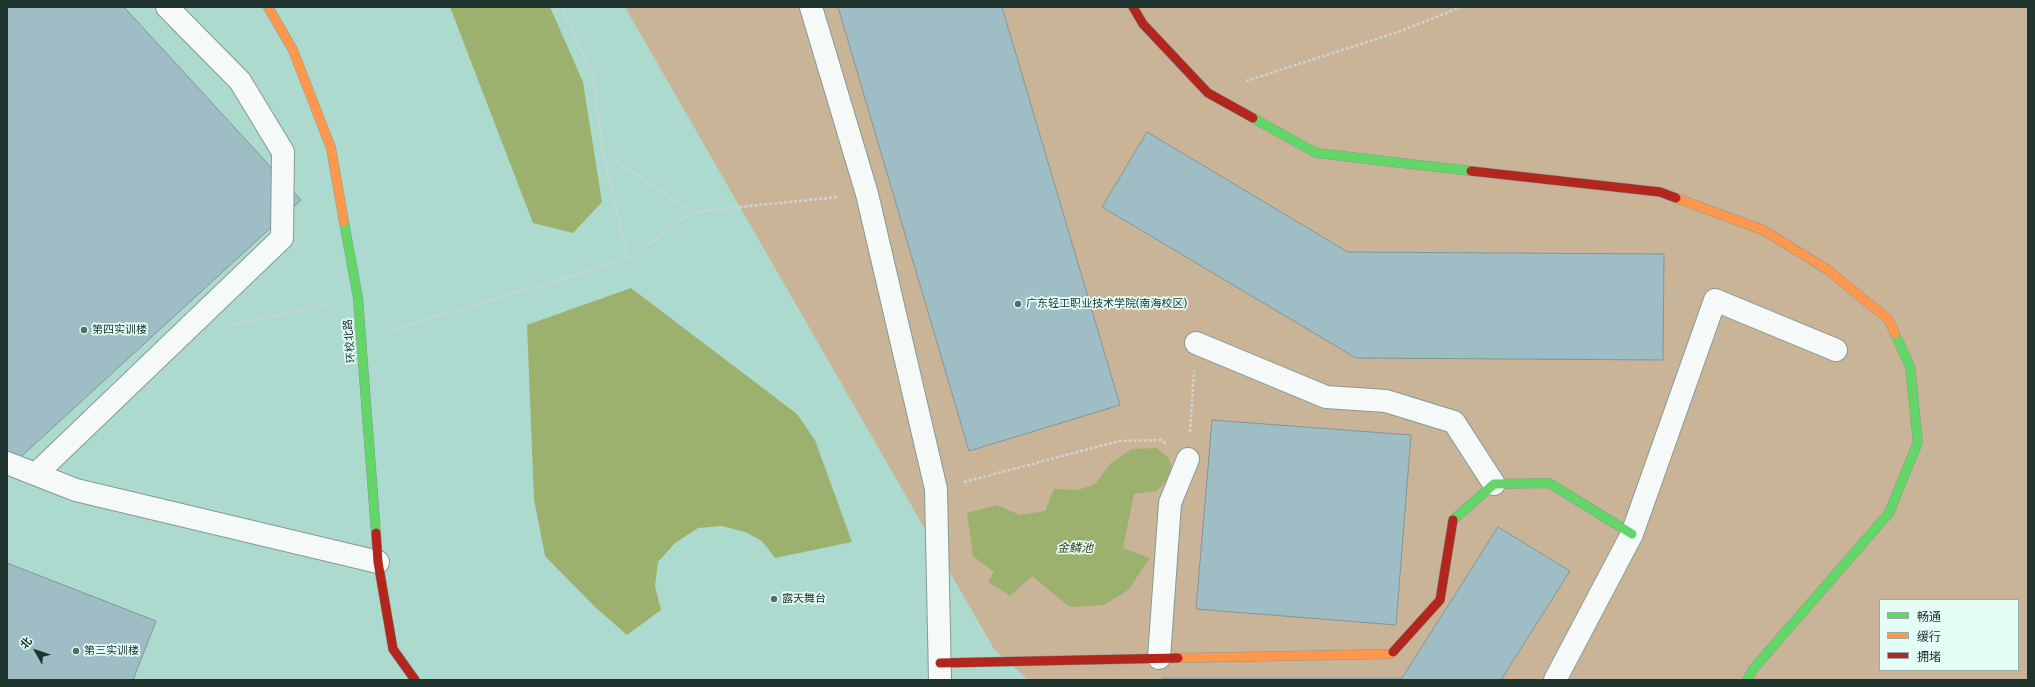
<!DOCTYPE html>
<meta charset="utf-8">
<style>
body{margin:0}
#map{position:relative;width:2035px;height:687px;overflow:hidden;background:#bbd7d0;font-family:"Fira Sans","Noto Sans SC",sans-serif}
canvas{display:block}
.frame{position:absolute;inset:0;border:8px solid #203430;pointer-events:none}
.legend{position:absolute;left:1879px;top:599px;width:140px;height:72px;box-sizing:border-box;background:#e4fdf6;border:1px solid #96ada7;margin:0;padding:5px 7px;list-style:none;font-size:12px;color:#203430}
.legend li{display:flex;align-items:center;gap:8px;height:20px}
.legend b{width:20px;border:1px solid #96ada7}
.north{position:absolute;left:16px;top:631px;width:40px;height:40px;-webkit-text-stroke:3px #e4fdf6;paint-order:stroke;rotate:310deg;font-size:11px;font-weight:700;line-height:16px;text-align:center;color:#203430}
.north::after{content:'';display:block;margin:auto;width:14px;height:18px;background:#203430;clip-path:polygon(50% 0,100% 100%,50% 72%,0 100%)}
</style>
<div id="map">
<canvas width="2035" height="687"></canvas>
<div class="frame"></div>
<ul class="legend">
<li><b style="height:5px;background:#63d668"></b>畅通</li>
<li><b style="height:5px;background:#ff974d"></b>缓行</li>
<li><b style="height:5px;background:#b3261e"></b>拥堵</li>
</ul>
<div class="north">北</div>
</div>
<script>
const ctx = document.querySelector('canvas').getContext('2d');
ctx.lineJoin = 'round';
function fillPath(path, color) { ctx.fillStyle = color; ctx.fill(path, 'evenodd'); }
const toPath = rows => new Path2D(rows.map(r => 'M' + r).join(''));
function trace(path, color, width, dash) { ctx.strokeStyle = color; ctx.lineWidth = width; ctx.lineCap = dash ? 'butt' : 'round'; ctx.setLineDash(dash || []); ctx.stroke(path); }
function drawText(font, color, halo, rows, align = 'center') {
  ctx.font = font + ' "Fira Sans","Noto Sans SC",sans-serif'; ctx.lineWidth = 3.5; ctx.setLineDash([]); ctx.textBaseline = 'middle'; ctx.strokeStyle = halo; ctx.fillStyle = color; for (const [text, x, y, turn = 0] of rows) {
    ctx.save(); ctx.translate(x, y); ctx.rotate((+turn || 0) * Math.PI / 180); ctx.textAlign = isNaN(turn) ? turn : align; if (halo) ctx.strokeText(text, 0, 0); ctx.fillText(text, 0, 0); ctx.restore();
  }
}
fillPath(toPath([
 [7,7,2028,7,2028,680,7,680],
 [1880,600,2018,600,2018,670,1880,670]
]), '#addacf');
fillPath(toPath([
 [625,7,2028,7,2028,680,1028,680,994,649],
 [1880,600,2018,600,2018,670,1880,670]
]), '#c9b497');
fillPath(toPath([
 [450,7,550,7,583,82,602,202,573,233,533,223],
 [631,288,797,414,815,440,852,542,775,558,762,541,745,532,722,526,698,528,675,543,658,562,655,586,661,610,627,635,594,606,545,556,534,499,527,325],
 [1157,448,1169,458,1172,473,1157,491,1134,494,1123,548,1150,558,1128,590,1104,605,1070,607,1032,576,1010,596,988,582,994,572,973,556,967,513,997,505,1020,515,1045,511,1054,489,1078,490,1095,484,1111,463,1132,449]
]), '#9db16e');
const building = toPath([
 [7,7,124,7,301,200,12,465,7,459,7,7],
 [838,7,1002,7,1120,405,969,451,838,7],
 [1147,132,1348,252,1664,254,1663,360,1356,358,1102,207,1147,132],
 [1212,420,1411,435,1396,625,1196,609,1212,420],
 [1498,527,1570,571,1501,680,1162,680,1162,678,1402,678,1498,527],
 [7,563,156,621,133,680,7,680,7,563]
]);
fillPath(building, '#9ebdc4');
trace(building, '#839697', 1);
const street = toPath([
 [811,7,867,194,936,489,940,680],
 [1196,343,1326,397,1386,401,1454,422,1494,484],
 [7,463,76,490,378,562],
 [36,474,282,238,283,152,240,81,167,7],
 [1159,658,1170,503,1188,459],
 [1555,680,1632,534,1715,300,1836,350]
]);
const fast = toPath([
 [1253,118,1316,153,1471,171],
 [344,222,358,298,376,533],
 [1453,520,1494,484,1549,483,1632,534],
 [1747,680,1754,668,1889,513,1918,442,1910,366,1895,334]
]);
const slow = toPath([
 [268,7,293,50,331,148,344,222],
 [1676,198,1763,230,1828,270,1889,320,1895,334],
 [1178,658,1391,654,1393,652]
]);
const jam = toPath([
 [1133,7,1143,24,1208,93,1253,118],
 [1471,171,1660,192,1676,198],
 [376,533,378,562,393,649,415,680],
 [1393,652,1440,600,1453,520],
 [940,663,1178,658]
]);
trace(street, '#859a95', 24);
trace(fast, '#859a95', 10);
trace(slow, '#859a95', 10);
trace(jam, '#859a95', 10);
trace(toPath([
 [562,7,593,76,603,152,628,259],
 [1246,81,1401,31,1461,7],
 [603,152,692,212,838,197],
 [233,324,330,304],
 [388,331,628,259,692,212],
 [1190,432,1194,371],
 [964,482,1119,441,1161,440,1166,444]
]), '#ccd5d3', 2.5, [3, 2]);
trace(street, '#f5f9f8', 22);
trace(fast, '#63d668', 9);
trace(slow, '#ff974d', 9);
trace(jam, '#b3261e', 9);
for (const [x, y, r, color] of [
 [1018,304,4,"#566d68"],
 [84,330,4,"#566d68"],
 [774,599,4,"#566d68"],
 [76,651,4,"#566d68"]
]) { const dot = new Path2D(); dot.arc(x, y, r, 0, 2 * Math.PI); ctx.fillStyle = color; ctx.fill(dot); trace(dot, '#e4fdf6', 1.5); }
drawText('11px', '#203430', '#e4fdf6', [
 ["广东轻工职业技术学院(南海校区)",1026,304],
 ["第四实训楼",92,330],
 ["露天舞台",782,599],
 ["第三实训楼",84,651]
], 'left');
drawText('11px', '#203430', '#e4fdf6', [
 ["环校北路",350,341,-95]
]);
drawText('italic 12px', '#383f18', '#e4fdf6', [
 ["金鳞池",1075,549]
]);
</script>
